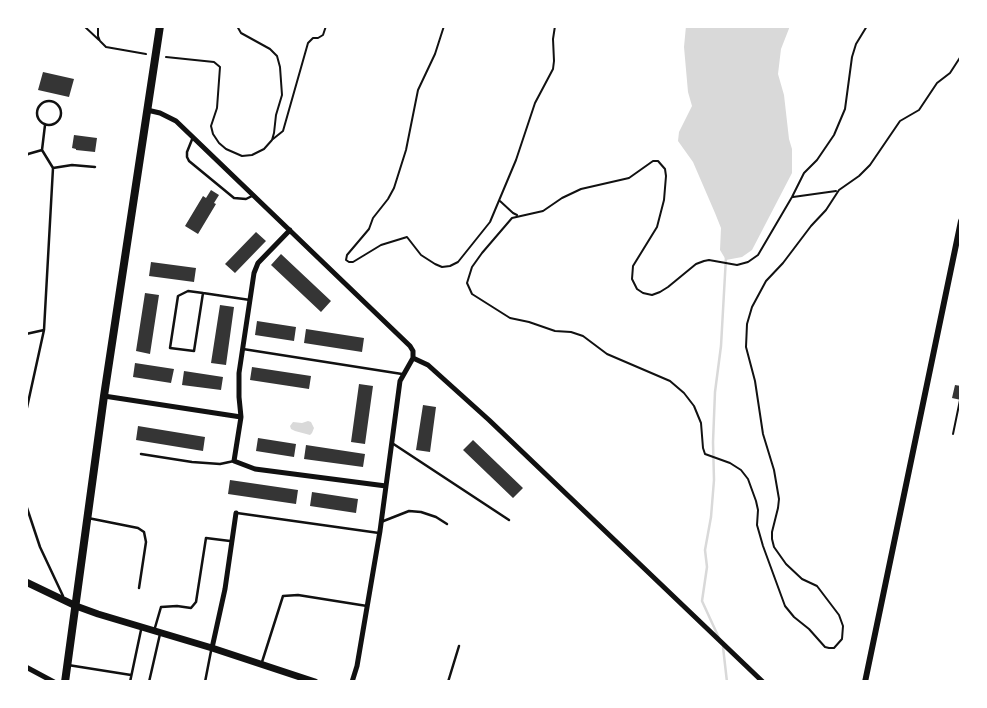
<!DOCTYPE html>
<style>
body{margin:0}
#map{position:relative;width:987px;height:708px;overflow:hidden;background:#fff;font-family:"Fira Sans",sans-serif}
canvas{display:block}
.frame{position:absolute;inset:0;border:28px solid #fff;pointer-events:none}
</style>
<div id="map">
<canvas width="987" height="708"></canvas>
<div class="frame"></div>
</div>
<script>
const ctx = document.querySelector('canvas').getContext('2d');
ctx.lineJoin = 'round';
function fillPath(path, color) { ctx.fillStyle = color; ctx.fill(path, 'evenodd'); }
const toPath = rows => new Path2D(rows.map(r => 'M' + r).join(''));
function trace(path, color, width, dash) { ctx.strokeStyle = color; ctx.lineWidth = width; ctx.lineCap = dash ? 'butt' : 'round'; ctx.setLineDash(dash || []); ctx.stroke(path); }
fillPath(toPath([
 [686,26,790,26,781,49,778,74,784,95,789,139,792,149,792,173,752,250,742,257,726,260,720,250,721,228,715,213,693,162,678,141,679,132,692,106,688,92,684,47],
 [308,421,311,422,314,428,312,433,310,435,295,431,291,429,290,426,293,422,302,423]
]), '#d9d9d9');
trace(toPath([
 [719,638,702,601,707,567,705,550,711,517,714,480,713,442,715,392,721,346,726,257],
 [723,647,727,682]
]), '#d9d9d9', 2.5);
fillPath(toPath([
 [43,72,74,79,69,97,38,90],
 [74,135,97,138,95,152,76,150,76,149,72,148],
 [211,190,219,195,214,203,216,204,198,234,185,226,203,196,206,198],
 [256,232,266,241,235,273,225,264],
 [281,254,331,301,321,312,271,265],
 [151,262,196,268,194,282,149,276],
 [145,293,159,295,150,354,136,351],
 [220,305,234,307,226,365,211,363],
 [257,321,296,327,294,341,255,335],
 [306,329,364,338,362,352,304,343],
 [135,363,174,369,171,383,133,377],
 [252,367,311,376,309,389,250,380],
 [184,371,223,377,221,390,182,385],
 [359,384,373,386,365,444,351,442],
 [955,385,961,386,961,400,952,398],
 [423,405,436,407,430,452,416,450],
 [138,426,205,437,203,451,136,440],
 [258,438,296,444,294,457,256,451],
 [473,440,523,488,513,498,463,450],
 [306,445,365,454,363,467,304,459],
 [230,480,298,490,296,504,228,494],
 [312,492,358,499,356,513,310,506]
]), '#353535');
trace(toPath([
 [84,26,99,40],
 [98,26,98,36,100,41,106,47,146,54],
 [444,26,435,54,418,90,406,150,394,188,388,199,373,218,369,229,347,255,346,260,349,262,353,262,381,245,407,237,421,255,435,264,442,267,450,266,458,262,490,222,516,160,535,103,553,69,554,61,553,39,555,26],
 [867,26,856,44,852,57,845,109,834,135,817,160,804,173,792,197,758,255,748,262,737,265,709,260,704,261,696,264,668,287,660,292,652,295,643,293,637,289,632,279,633,266,657,227,664,200,666,176,665,169,658,161,653,161,629,178,581,189,562,198,543,211,512,218,482,253,472,267,467,283,472,294,510,318,529,322,555,331,571,332,583,336,607,354,670,381,684,393,694,406,701,423,703,448,705,454,730,463,741,470,748,479,756,501,758,510,757,525,763,546,785,606,794,617,809,629,825,647,829,648,834,648,842,639,843,626,839,615,817,586,802,579,786,564,774,547,772,539,772,532,778,508,779,499,774,470,763,434,755,381,746,347,747,324,752,307,766,281,783,263,811,226,826,210,839,190,859,176,870,165,900,121,919,110,937,83,950,73,961,56],
 [166,57,214,62,220,67,217,108,211,126,213,134,219,143,226,149,242,156,252,155,264,149,272,140,274,133,276,115,282,95,280,67,277,56,270,49,241,33,237,26],
 [273,139,283,131,308,43,313,38,318,38,323,35,326,26],
 [793,197,836,191],
 [500,201,513,213,517,215],
 [953,434,960,400]
]), '#111', 2);
trace(toPath([
 '37 113a12 12 0 1 1 24 0a12 12 0 1 1-24 0Z',
 [193,137,187,152,187,157,189,161,234,198,246,199,254,195],
 [26,156,28,154,42,150],
 [53,168,72,165,95,167],
 [203,293,194,351,170,348,178,296,188,291,203,293,250,300],
 [26,334,44,330],
 [243,349,402,374],
 [26,412,44,330,53,168,42,150,45,125],
 [392,443,509,520],
 [141,454,192,462,220,464,234,461],
 [26,505,40,547,63,596],
 [237,513,379,533],
 [88,518,138,528,144,532,146,542,139,588],
 [381,522,409,511,421,512,436,517,447,524],
 [154,631,161,607,177,606,191,608,196,602,206,538,230,541],
 [262,662,283,596,298,595,367,606],
 [68,665,131,675],
 [130,682,141,630],
 [149,682,160,634],
 [205,682,211,651],
 [448,682,459,646]
]), '#111', 2.5);
trace(toPath([
 [147,110,160,113,176,121,410,346,413,351,413,358],
 [413,358,428,365,489,420,763,682],
 [104,396,241,417,234,461,255,469,386,486],
 [241,417,239,397,239,373,254,273,258,263,290,230],
 [212,648,225,589,236,513],
 [26,667,54,682],
 [352,682,357,666,380,531,400,381,413,358]
]), '#111', 5);
trace(toPath([
 [865,682,961,221]
]), '#111', 6);
trace(toPath([
 [26,582,76,606,98,614,212,648,315,682]
]), '#111', 7);
trace(toPath([
 [65,682,104,396,160,26]
]), '#111', 8);
</script>
